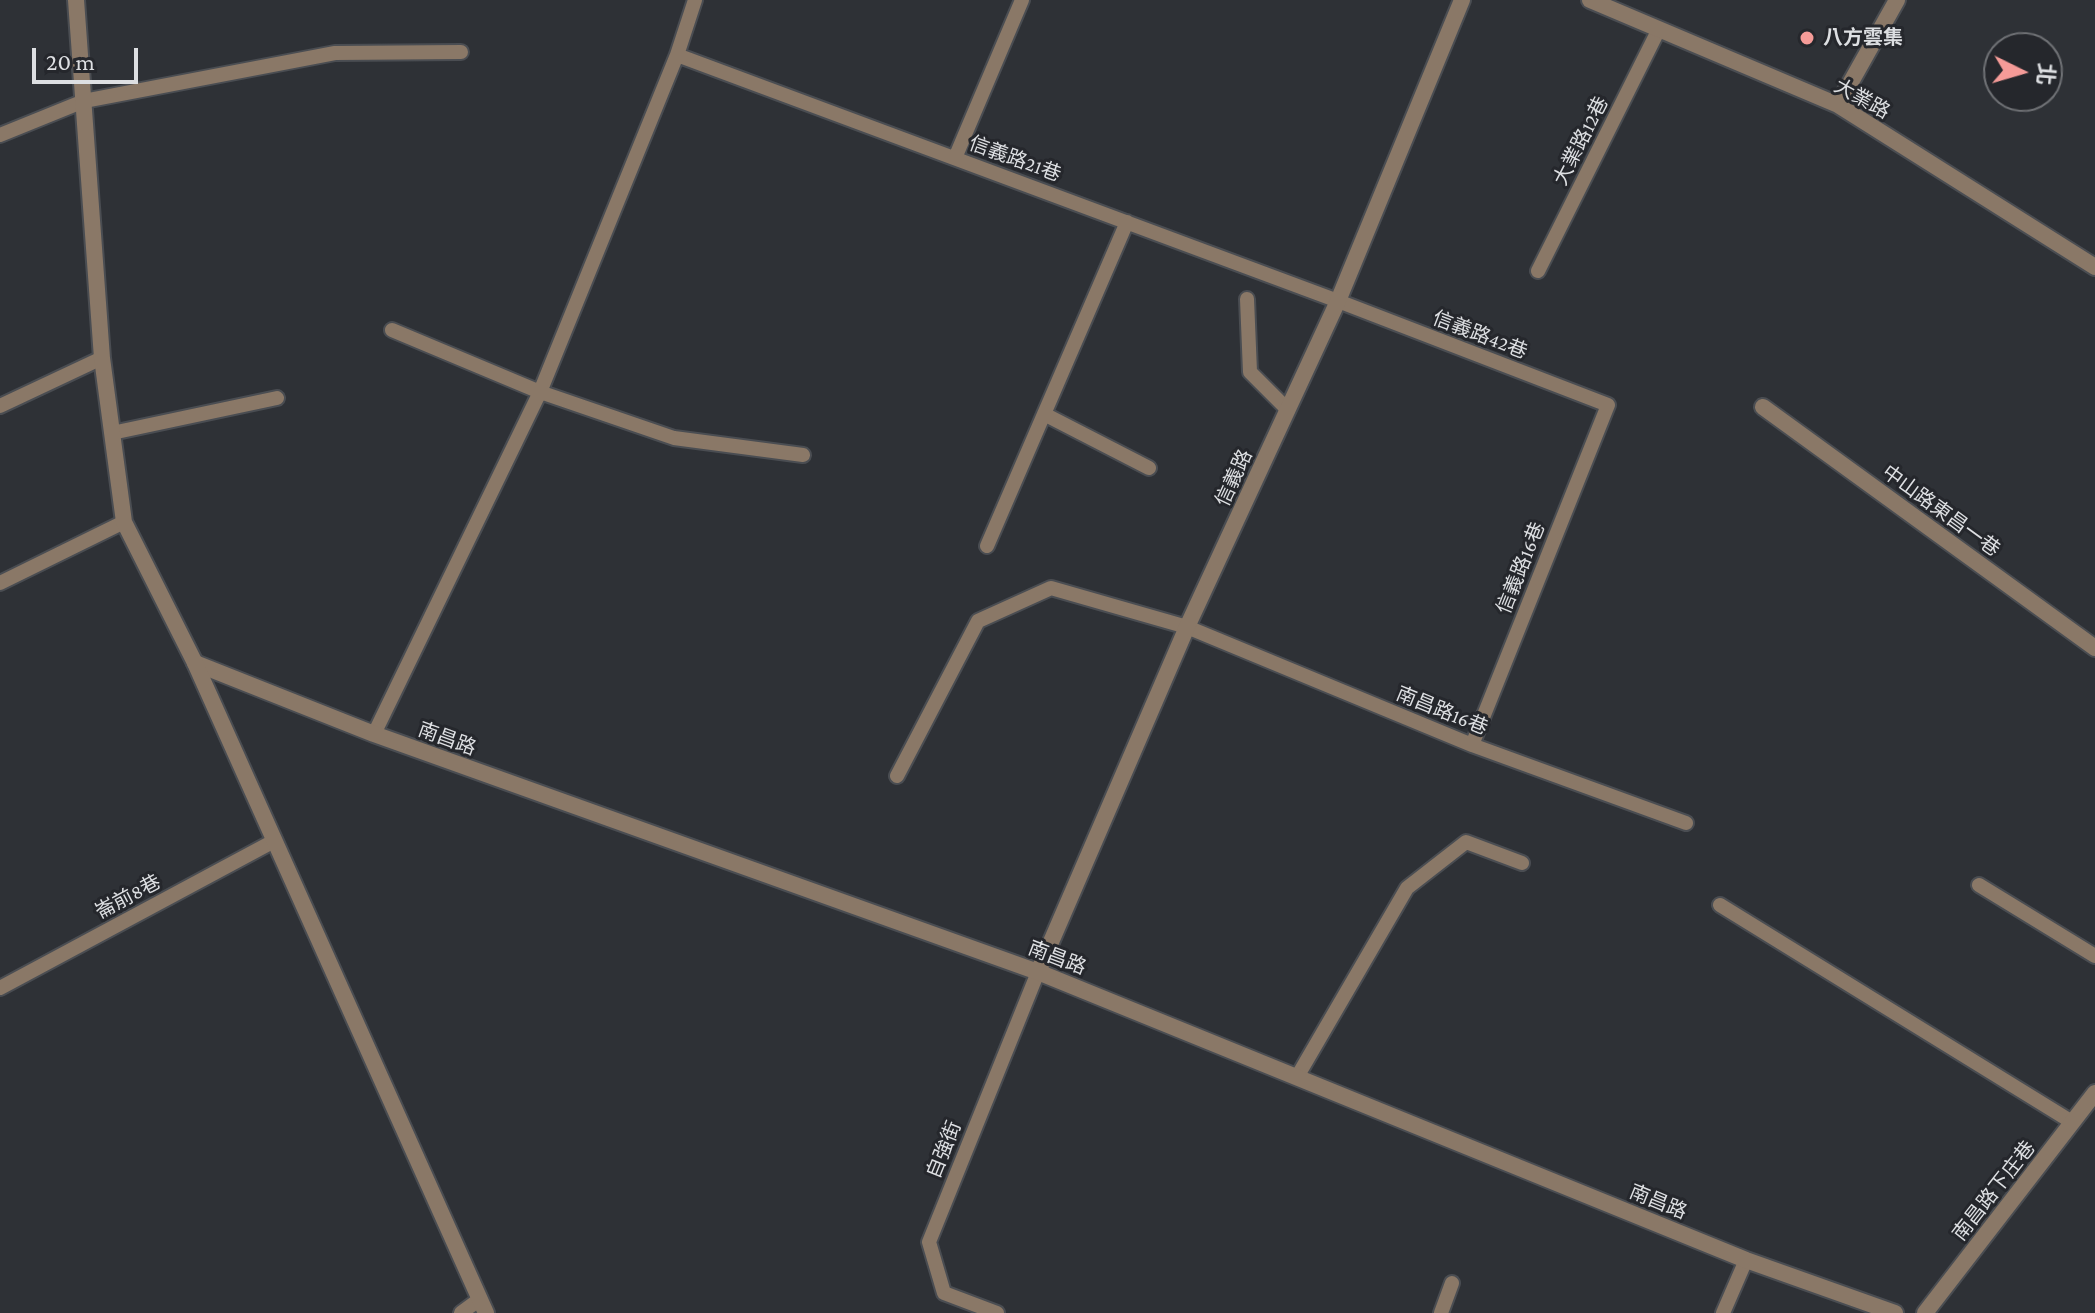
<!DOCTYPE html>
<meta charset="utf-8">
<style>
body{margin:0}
#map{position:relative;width:2095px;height:1313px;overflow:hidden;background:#2e3136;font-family:"Crimson Pro","Noto Sans TC",serif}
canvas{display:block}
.north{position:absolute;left:1983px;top:32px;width:80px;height:80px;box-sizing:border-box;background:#25272c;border:2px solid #6f7175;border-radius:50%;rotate:95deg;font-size:22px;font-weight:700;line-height:32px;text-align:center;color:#dddfe2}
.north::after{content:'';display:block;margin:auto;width:28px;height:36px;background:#f59b98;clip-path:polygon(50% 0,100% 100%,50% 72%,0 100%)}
.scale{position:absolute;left:32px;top:48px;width:106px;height:36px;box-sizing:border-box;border:4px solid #dddfe2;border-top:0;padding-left:10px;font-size:24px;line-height:28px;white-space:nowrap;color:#dddfe2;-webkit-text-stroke:6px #25272c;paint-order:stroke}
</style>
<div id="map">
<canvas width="2095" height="1313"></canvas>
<div class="north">北</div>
<div class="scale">20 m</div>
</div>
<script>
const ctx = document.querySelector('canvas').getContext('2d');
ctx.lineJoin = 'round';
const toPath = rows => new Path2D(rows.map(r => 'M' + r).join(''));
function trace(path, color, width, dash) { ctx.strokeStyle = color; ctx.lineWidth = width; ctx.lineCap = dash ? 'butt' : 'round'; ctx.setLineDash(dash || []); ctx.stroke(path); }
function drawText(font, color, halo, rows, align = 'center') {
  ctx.font = font + ' "Crimson Pro","Noto Sans TC",serif'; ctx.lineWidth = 6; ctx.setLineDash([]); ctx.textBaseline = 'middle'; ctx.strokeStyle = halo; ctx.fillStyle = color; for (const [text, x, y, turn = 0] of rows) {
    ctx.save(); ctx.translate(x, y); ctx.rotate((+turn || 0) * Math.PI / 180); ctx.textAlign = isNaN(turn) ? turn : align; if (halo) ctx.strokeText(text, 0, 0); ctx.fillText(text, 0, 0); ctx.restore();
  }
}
const service = toPath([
 [677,55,1338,301,1608,405,1472,745],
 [0,135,84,101,335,53,461,52],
 [955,158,1022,0],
 [1538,271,1659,29],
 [1247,299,1250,372,1288,410],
 [392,330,540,392,674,438,803,455],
 [0,406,102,358],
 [1044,414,1149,468],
 [112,433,277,398],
 [987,546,1127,222],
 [0,583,124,522],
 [374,734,540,392,677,55,695,0],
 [897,776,978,621,1051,588,1187,627,1472,745,1686,823],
 [1979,885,2095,956],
 [1720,905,2072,1122],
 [0,988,274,841],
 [1297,1077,1407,888,1466,842,1522,863],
 [461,1313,480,1299],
 [997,1313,944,1293,929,1242,1038,972],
 [1441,1313,1452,1283],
 [1723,1313,1746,1260]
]);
const minor = toPath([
 [1590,0,1838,105,2095,267],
 [1838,105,1897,0],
 [1763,407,2095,648],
 [195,663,374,734,1038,972,1746,1260,1895,1313],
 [1038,972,1187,627,1338,301,1462,0],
 [1925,1313,2095,1093]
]);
const tertiary = toPath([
 [76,0,102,358,124,522,195,663,486,1313]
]);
trace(service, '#4a4d52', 18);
trace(minor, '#4a4d52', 20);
trace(tertiary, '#4a4d52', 20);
trace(service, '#8a7867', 14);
trace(minor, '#8a7867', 16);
trace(tertiary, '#8a7867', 16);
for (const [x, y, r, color] of [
 [1807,38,8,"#f59b98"]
]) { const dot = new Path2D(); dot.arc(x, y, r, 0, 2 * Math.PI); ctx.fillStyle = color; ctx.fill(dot); trace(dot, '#25272c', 3); }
drawText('bold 20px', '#dddfe2', '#25272c', [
 ["八方雲集",1823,38]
], 'left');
drawText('20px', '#dddfe2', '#25272c', [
 ["大業路",1862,99,29],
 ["大業路12巷",1581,141,-63],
 ["信義路21巷",1015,159,20],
 ["信義路42巷",1480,335,21],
 ["信義路",1234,478,-65],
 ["中山路東昌一巷",1941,511,36],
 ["信義路16巷",1521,568,-68],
 ["南昌路16巷",1442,711,22],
 ["南昌路",447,739,20],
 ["崙前8巷",128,897,-28],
 ["南昌路",1057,958,21],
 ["自強街",944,1150,-68],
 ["南昌路下庄巷",1994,1191,-52],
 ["南昌路",1658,1202,22]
]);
</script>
